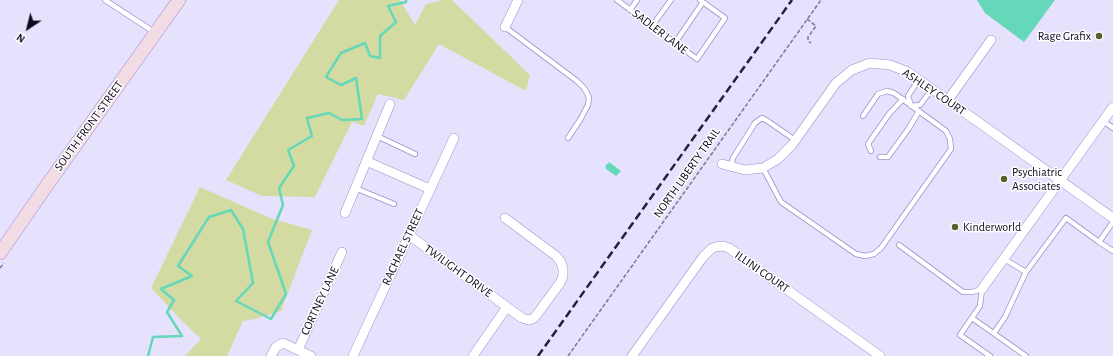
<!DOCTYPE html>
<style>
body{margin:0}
#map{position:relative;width:1113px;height:356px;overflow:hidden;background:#e6e1fc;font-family:"Alegreya Sans",sans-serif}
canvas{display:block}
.north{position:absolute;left:8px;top:8px;width:40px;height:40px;-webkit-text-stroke:3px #fff;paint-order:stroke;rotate:215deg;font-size:11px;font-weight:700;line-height:16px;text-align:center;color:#0e081e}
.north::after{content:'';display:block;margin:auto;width:14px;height:18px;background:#0e081e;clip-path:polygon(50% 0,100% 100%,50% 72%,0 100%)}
</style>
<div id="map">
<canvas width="1113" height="356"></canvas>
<div class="north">N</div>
</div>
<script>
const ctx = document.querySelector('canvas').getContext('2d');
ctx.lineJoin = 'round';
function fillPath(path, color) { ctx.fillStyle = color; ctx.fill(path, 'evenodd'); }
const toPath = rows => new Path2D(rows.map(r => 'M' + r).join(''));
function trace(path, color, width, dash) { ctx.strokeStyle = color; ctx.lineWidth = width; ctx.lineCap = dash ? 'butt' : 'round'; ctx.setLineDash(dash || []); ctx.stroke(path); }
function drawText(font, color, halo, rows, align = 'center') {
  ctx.font = font + ' "Alegreya Sans",sans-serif'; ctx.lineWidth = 3; ctx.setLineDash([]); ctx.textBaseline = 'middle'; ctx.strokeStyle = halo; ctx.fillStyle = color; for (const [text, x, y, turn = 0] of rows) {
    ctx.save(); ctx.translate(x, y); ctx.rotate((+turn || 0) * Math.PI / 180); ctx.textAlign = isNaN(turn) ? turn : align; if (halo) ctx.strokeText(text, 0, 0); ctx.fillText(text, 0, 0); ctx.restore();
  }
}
fillPath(toPath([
 [339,0,400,0,415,25,426,4,443,0,452,0,530,75,526,91,439,44,404,100,378,94,364,126,352,122,315,197,262,196,226,180],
 [200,187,270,218,312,230,281,311,255,319,243,321,227,356,185,356,201,339,181,320,151,288]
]), '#d4dba2');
fillPath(toPath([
 [977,0,1055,0,1024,42,985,13],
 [609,162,621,171,616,176,605,168,606,166,606,164,608,164]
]), '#64d8b9');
trace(toPath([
 [148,356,153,337,182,336,167,312,174,300,161,289,192,276,178,266,209,217,231,210,243,229,253,283,236,301,271,319,286,294,268,242,283,205,279,188,294,166,288,150,312,136,307,118,329,113,342,120,362,119,356,78,341,85,326,77,341,53,365,43,370,56,380,58,380,36,396,22,388,6,406,2,406,0]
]), '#64d8b9', 2.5);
const lane = toPath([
 [105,0,154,32],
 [617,0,697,59,725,18,700,0],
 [630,10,637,0],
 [652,26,671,0],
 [505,27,577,81,584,88,587,93,589,98,588,105,580,120,568,138],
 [675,43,703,2],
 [919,79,908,96,911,106,920,105,932,89],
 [1103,121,1113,128],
 [377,136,415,154],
 [871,151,868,144,889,114,903,99],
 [880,157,888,157,909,128,919,111],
 [731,166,733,158,755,123,759,120,762,118,766,120,795,140],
 [763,168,781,202,856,254,865,256,874,254,881,248,951,149,950,139,946,131,894,93,887,91,878,94,863,116],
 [355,188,394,204],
 [1099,242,1113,251],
 [899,245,963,292,972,292,982,289],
 [1004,259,1026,272],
 [982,289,980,306,960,335,990,356],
 [972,318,1026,356],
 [994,333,1005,317,1026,272,1066,218,1099,242,1113,222]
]);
const street = toPath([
 [505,27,518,0],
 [948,100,991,40],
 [366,161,430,189],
 [722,164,745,170,763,168,778,159,792,145,836,83,852,70,870,63,890,65,908,72,1113,218],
 [345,213,390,104],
 [409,235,522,318,529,320,534,318,538,313,560,283,563,276,563,269,561,262,556,256,505,218],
 [982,289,1113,107],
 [298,350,342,252],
 [271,356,276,347,283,343,311,356],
 [353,356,454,138],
 [473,356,507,307],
 [632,356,703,257,711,249,715,247,723,246,729,248,744,259,880,356]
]);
const secondary = toPath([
 [0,253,45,188,179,0]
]);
trace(lane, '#9c8fce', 6);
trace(street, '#9c8fce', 10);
trace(secondary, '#9c8fce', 14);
trace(toPath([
 [807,19,816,26,808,37,808,41,811,43],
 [0,268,4,263],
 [568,356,821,0]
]), '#7d7890', 1.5, [4, 2]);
trace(lane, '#fff', 4.5);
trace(street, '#fff', 9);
trace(secondary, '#f3dbe5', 13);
trace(toPath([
 [538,356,792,0]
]), '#272138', 2.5, [8, 4]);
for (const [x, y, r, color] of [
 [1099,36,4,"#5c602e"],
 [1004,179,4,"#5c602e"],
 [955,227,4,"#5c602e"]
]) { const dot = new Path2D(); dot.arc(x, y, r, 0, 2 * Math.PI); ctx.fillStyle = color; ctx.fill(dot); trace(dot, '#fff', 1.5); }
drawText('12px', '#0e081e', '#fff', [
 ["SADLER LANE",660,32,37],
 ["ASHLEY COURT",934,92,34],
 ["SOUTH FRONT STREET",89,126,-54],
 ["NORTH LIBERTY TRAIL",687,173,-55],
 ["RACHAEL STREET",403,247,-65],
 ["TWILIGHT DRIVE",458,271,36],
 ["ILLINI COURT",762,272,35],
 ["CORTNEY LANE",320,301,-65]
]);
drawText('12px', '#0e081e', '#fff', [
 ["Rage Grafix",1091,36,"right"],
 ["Psychiatric",1012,172],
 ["Associates",1012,186],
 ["Kinderworld",963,227]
], 'left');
</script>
